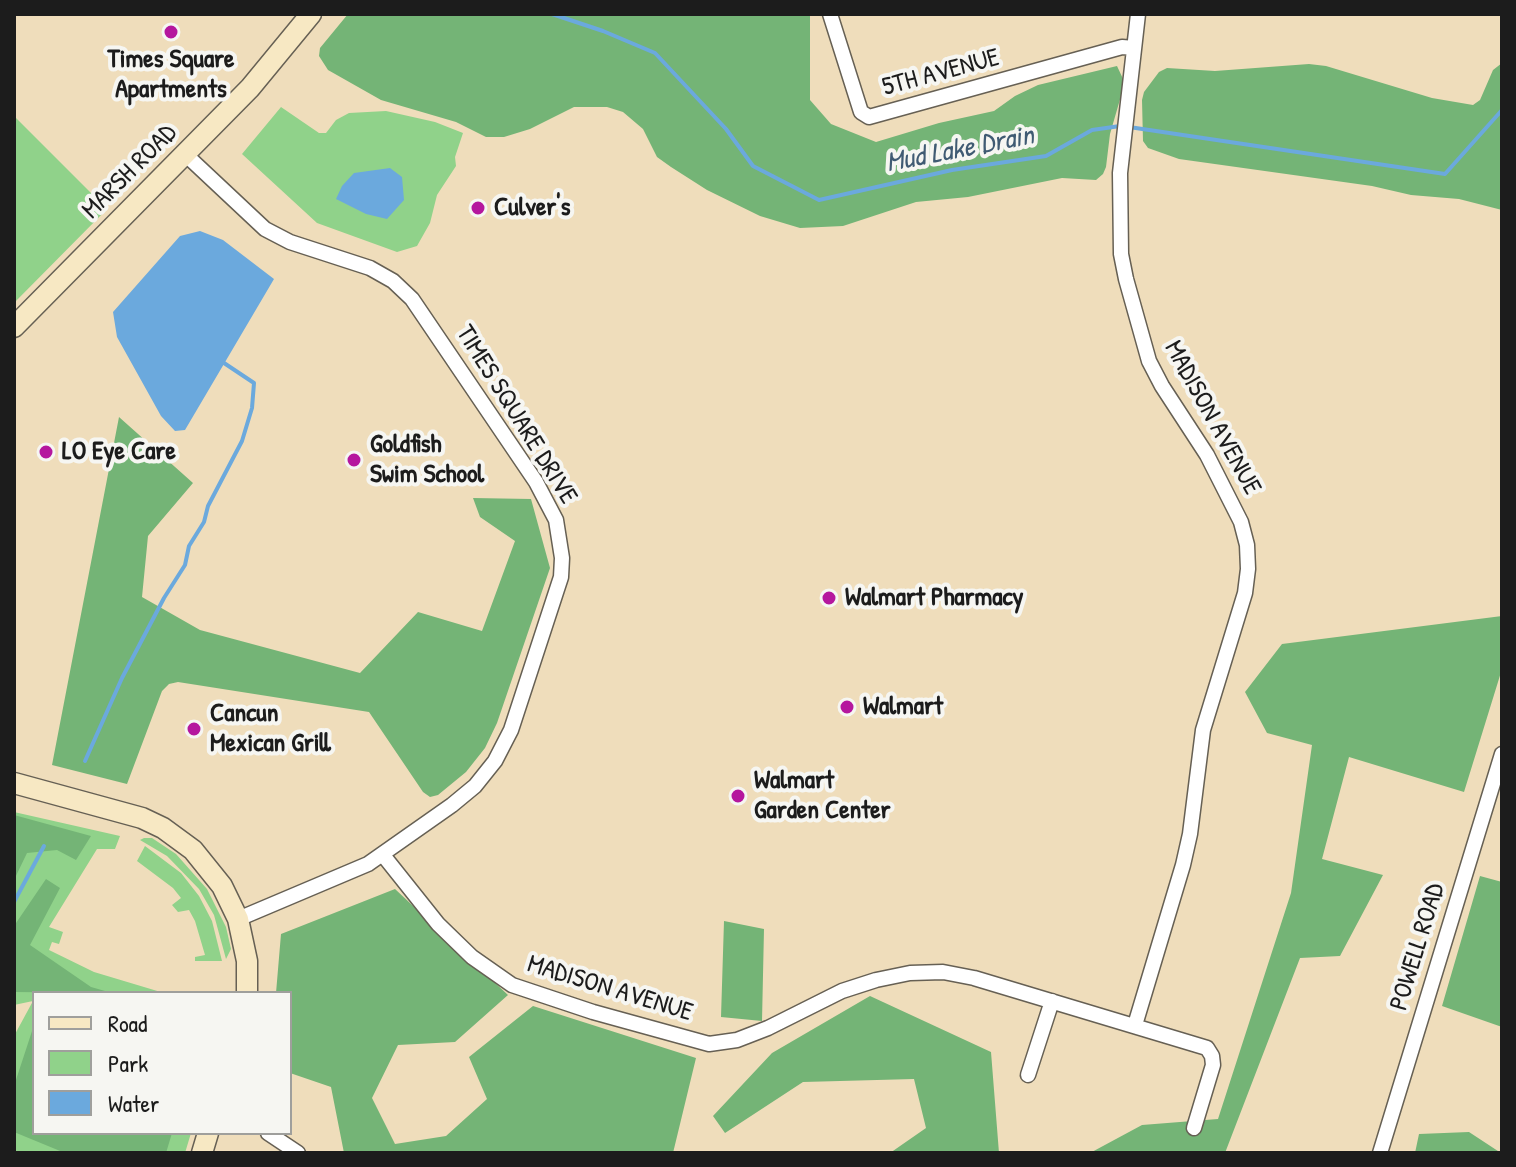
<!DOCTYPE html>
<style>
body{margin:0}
#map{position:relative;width:1516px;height:1167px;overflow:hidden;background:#efddbb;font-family:"Patrick Hand",sans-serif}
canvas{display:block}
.frame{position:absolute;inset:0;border:16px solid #1c1c1c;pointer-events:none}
.legend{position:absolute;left:32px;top:991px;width:260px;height:144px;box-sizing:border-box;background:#f6f6f2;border:2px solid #9f9f9c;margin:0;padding:10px 14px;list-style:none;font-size:24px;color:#1c1c1c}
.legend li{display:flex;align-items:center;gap:16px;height:40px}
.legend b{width:40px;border:2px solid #9f9f9c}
</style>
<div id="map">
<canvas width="1516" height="1167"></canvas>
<div class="frame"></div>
<ul class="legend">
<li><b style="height:10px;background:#f7e8c3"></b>Road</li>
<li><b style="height:22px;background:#90d28a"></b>Park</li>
<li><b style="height:22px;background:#6ba9dd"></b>Water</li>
</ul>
</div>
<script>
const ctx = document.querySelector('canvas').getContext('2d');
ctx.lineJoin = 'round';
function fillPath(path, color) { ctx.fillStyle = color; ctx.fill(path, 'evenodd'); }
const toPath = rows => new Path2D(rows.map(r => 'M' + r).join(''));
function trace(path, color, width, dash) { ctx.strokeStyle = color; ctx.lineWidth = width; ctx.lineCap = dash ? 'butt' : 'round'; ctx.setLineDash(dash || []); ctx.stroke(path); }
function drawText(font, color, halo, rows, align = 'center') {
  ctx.font = font + ' "Patrick Hand",sans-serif'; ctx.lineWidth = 8; ctx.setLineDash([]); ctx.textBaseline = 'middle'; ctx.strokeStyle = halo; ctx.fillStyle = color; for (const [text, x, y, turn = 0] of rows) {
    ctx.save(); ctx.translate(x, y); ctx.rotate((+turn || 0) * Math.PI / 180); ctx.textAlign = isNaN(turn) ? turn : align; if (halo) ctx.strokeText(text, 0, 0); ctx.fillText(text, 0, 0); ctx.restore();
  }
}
fillPath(toPath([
 [281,107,319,133,326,133,336,120,349,113,386,111,435,122,463,133,455,157,456,166,437,195,430,223,417,246,397,252,317,223,242,154],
 [14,116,107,209,14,303],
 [14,812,120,836,115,849,97,849,49,927,63,932,59,944,52,942,49,950,94,972,164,993,34,993,34,1133,191,1133,185,1153,14,1153,14,1036,33,1001,14,1005],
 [144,838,152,838,176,854,207,889,226,927,231,949,226,959,214,915,199,889,167,856,140,840],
 [145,846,181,873,199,896,212,921,222,961,195,961,195,957,205,955,195,921,189,910,178,912,172,905,181,898,173,888,137,861]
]), '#90d28a');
fillPath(toPath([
 [348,14,810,14,810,100,831,124,876,142,939,123,994,111,1015,96,1038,85,1117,66,1124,81,1123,89,1110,134,1106,167,1103,174,1096,180,1062,178,968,197,916,202,843,226,800,228,760,216,707,190,671,167,657,157,643,129,623,112,607,107,574,107,530,129,504,137,486,137,456,122,381,100,328,70,319,56,320,48],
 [1502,63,1502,210,1459,199,1411,195,1372,186,1179,159,1148,148,1143,141,1142,100,1144,92,1159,72,1167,68,1215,71,1309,64,1326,66,1432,98,1473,105,1480,100,1493,70],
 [119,417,193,483,148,536,142,597,200,630,360,673,418,612,482,631,515,541,480,517,473,498,531,499,550,568,497,723,485,748,466,772,438,795,430,797,423,792,369,712,178,682,169,684,162,691,127,784,52,765],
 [1502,616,1502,669,1464,792,1349,757,1322,859,1383,875,1340,956,1300,958,1225,1153,1090,1153,1142,1125,1218,1119,1291,893,1312,745,1267,733,1245,692,1282,644],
 [14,815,91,836,76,860,57,850,27,853,14,880],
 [1480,876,1502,882,1502,1027,1442,1006],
 [46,879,60,888,30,945,91,987,112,993,14,992,14,926],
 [395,889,508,995,455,1042,398,1045,372,1098,395,1144,446,1136,487,1099,469,1057,533,1006,696,1058,673,1153,344,1153,331,1087,290,1073,290,993,276,993,281,934],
 [724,921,764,929,762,1021,721,1017],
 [870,996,991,1052,999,1153,890,1153,926,1128,914,1079,803,1082,725,1133,713,1116,772,1053],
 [34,1025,34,1133,172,1133,166,1153,65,1153,14,1132,14,1086],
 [1469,1132,1501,1153,1415,1153,1419,1134]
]), '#74b476');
fillPath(toPath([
 [390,168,402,177,404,200,387,219,366,214,336,199,342,186,354,173],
 [200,231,223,240,274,279,185,430,175,431,161,416,117,337,113,312,180,236]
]), '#6ba9dd');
trace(toPath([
 [552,14,603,31,655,53,726,129,753,166,819,200,952,170,1046,156,1092,130,1120,126],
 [1129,127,1445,174,1502,110],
 [85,761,122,678,164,598,185,565,189,546,204,522,208,506,242,441,252,408,254,383,224,363],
 [14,902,44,846]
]), '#6ba9dd', 4);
const street = toPath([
 [830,14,861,112,869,117,1122,47,1134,48],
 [185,154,265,229,290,242,370,268,393,281,412,299,536,482,556,520,562,558,561,577,511,730,495,761,475,786,452,805,368,864,238,919],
 [383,855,438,924,472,957,512,985,593,1012,709,1044,737,1040,768,1028,842,991,876,980,910,973,943,972,974,978,1207,1048,1212,1056,1213,1065,1194,1128],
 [1135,1025,1183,865,1190,834,1203,730,1245,593,1248,569,1247,545,1241,522,1207,455,1162,386,1149,361,1126,279,1121,254,1120,173,1138,14],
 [1028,1075,1052,1001],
 [268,1133,298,1153],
 [1380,1153,1502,754]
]);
const secondary = toPath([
 [14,327,250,88,311,14],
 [14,783,142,818,163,828,193,850,222,886,238,919,247,961,247,993],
 [202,1153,208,1133]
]);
trace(street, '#666054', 17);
trace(secondary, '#666054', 23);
trace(street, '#fff', 14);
trace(secondary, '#f7e8c3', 20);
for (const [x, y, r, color] of [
 [171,32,8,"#b5179e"],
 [478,208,8,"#b5179e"],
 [46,452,8,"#b5179e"],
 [354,460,8,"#b5179e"],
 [829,598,8,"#b5179e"],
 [847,707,8,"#b5179e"],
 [194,729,8,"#b5179e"],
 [738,796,8,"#b5179e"]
]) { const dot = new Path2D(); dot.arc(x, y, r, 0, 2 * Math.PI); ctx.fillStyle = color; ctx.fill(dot); trace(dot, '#f6f6f2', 3); }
drawText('bold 26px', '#1c1c1c', '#f6f6f2', [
 ["Times Square",171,60,"center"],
 ["Apartments",171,90,"center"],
 ["Culver's",494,208],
 ["Goldfish",370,445],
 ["Swim School",370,475],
 ["LO Eye Care",62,452],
 ["Walmart Pharmacy",845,598],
 ["Walmart",863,707],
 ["Cancun",210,714],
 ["Mexican Grill",210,744],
 ["Walmart",754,781],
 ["Garden Center",754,811]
], 'left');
drawText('26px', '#1c1c1c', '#f6f6f2', [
 ["5TH AVENUE",941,73,-15],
 ["MARSH ROAD",130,172,-45],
 ["TIMES SQUARE DRIVE",516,415,58],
 ["MADISON AVENUE",1212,418,61],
 ["POWELL ROAD",1418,947,-73],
 ["MADISON AVENUE",610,989,17]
]);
drawText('italic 28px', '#405b73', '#f6f6f2', [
 ["Mud Lake Drain",960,150,-11]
]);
</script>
